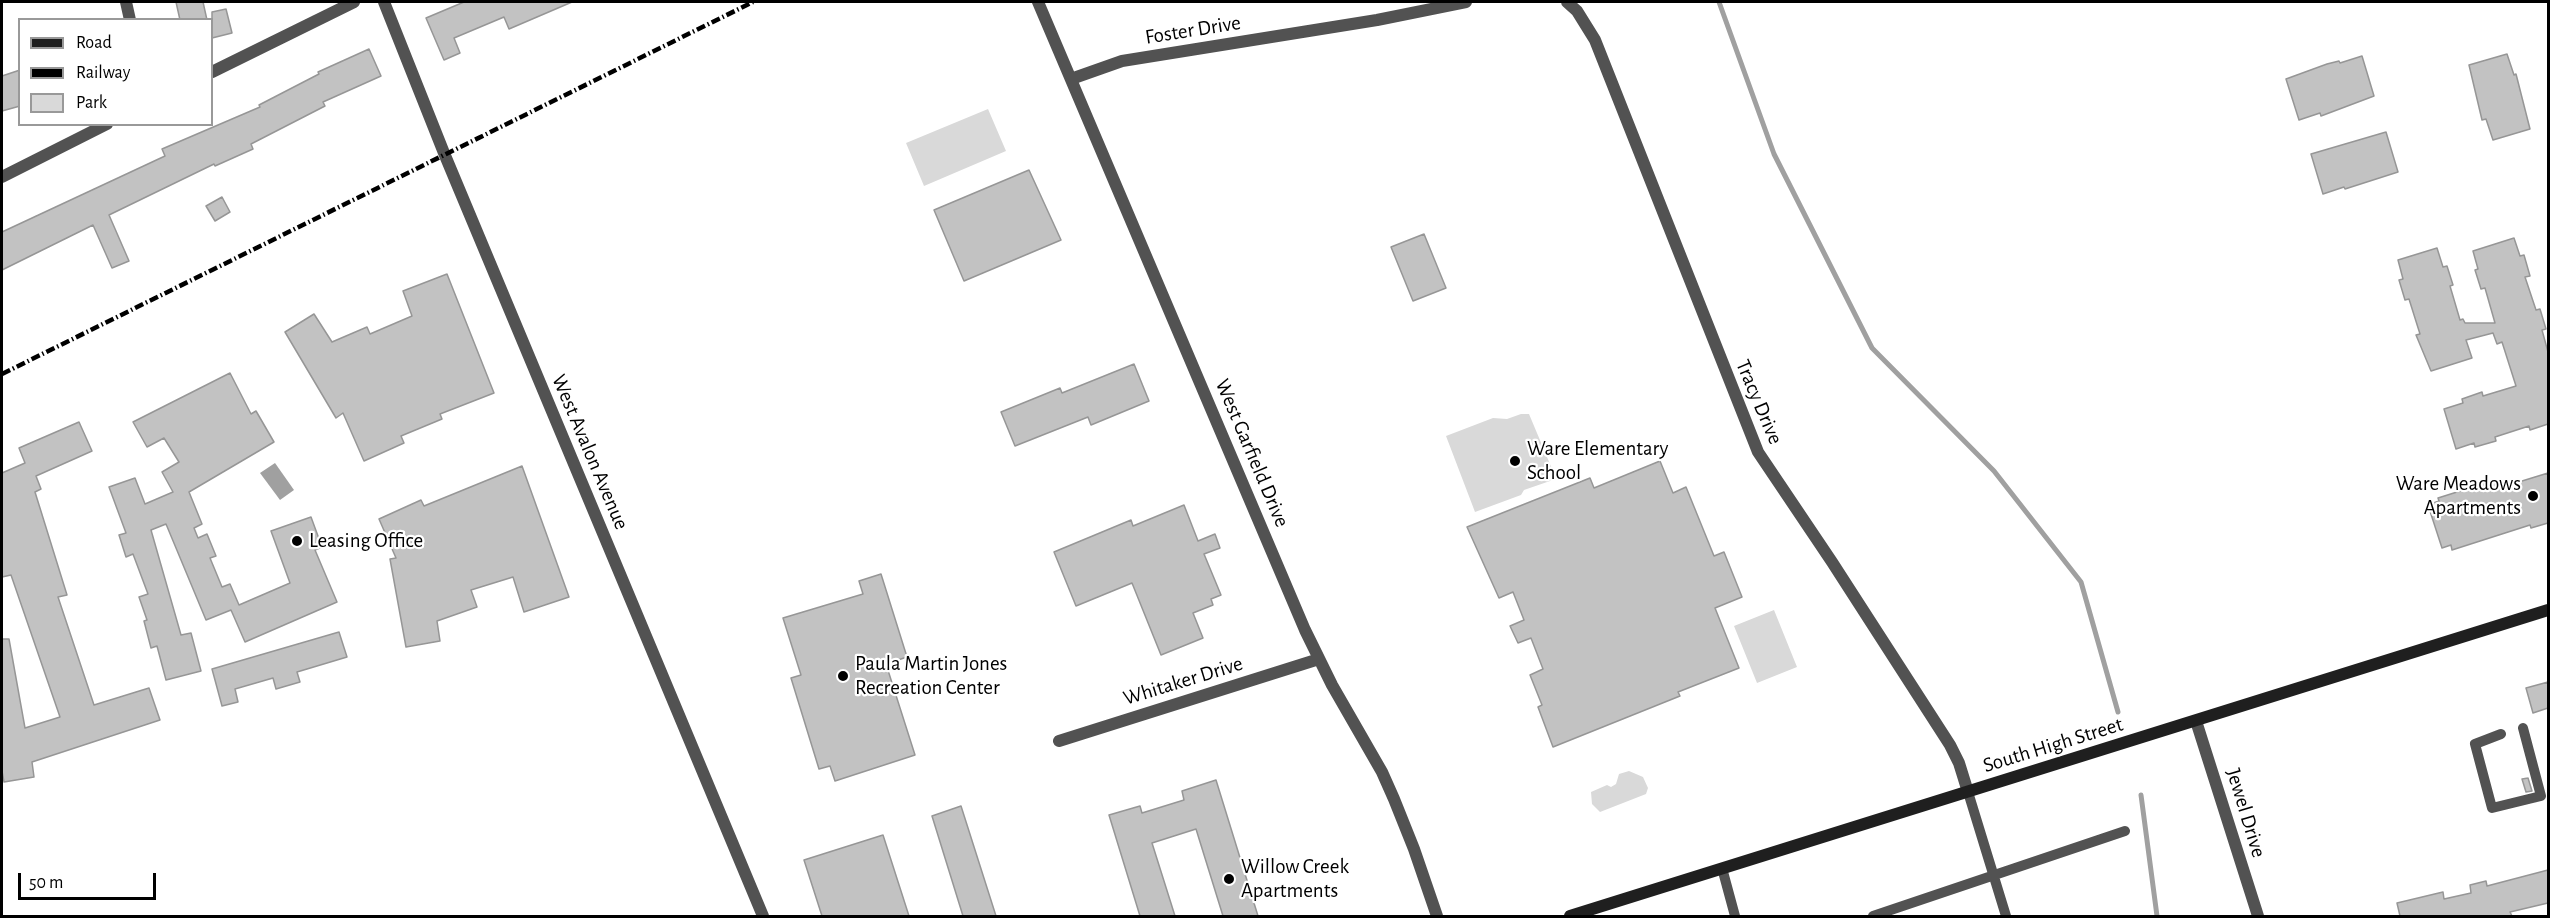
<!DOCTYPE html>
<style>
body{margin:0}
#map{position:relative;width:2550px;height:918px;overflow:hidden;background:#fff;font-family:"Alegreya Sans",sans-serif}
canvas{display:block}
.frame{position:absolute;inset:0;border:3px solid #000;pointer-events:none}
.legend{position:absolute;left:18px;top:18px;width:195px;height:108px;box-sizing:border-box;background:#fff;border:2px solid #999;margin:0;padding:8px 10px;list-style:none;font-size:18px;color:#000}
.legend li{display:flex;align-items:center;gap:12px;height:30px}
.legend b{width:30px;border:2px solid #999}
.scale{position:absolute;left:18px;top:873px;width:138px;height:27px;box-sizing:border-box;border:3px solid #000;border-top:0;padding-left:8px;font-size:18px;line-height:21px;white-space:nowrap;color:#000;-webkit-text-stroke:4px #fff;paint-order:stroke}
</style>
<div id="map">
<canvas width="2550" height="918"></canvas>
<div class="frame"></div>
<ul class="legend">
<li><b style="height:8px;background:#1f1f1f"></b>Road</li>
<li><b style="height:8px;background:#000"></b>Railway</li>
<li><b style="height:16px;background:#d9d9d9"></b>Park</li>
</ul>
<div class="scale">50 m</div>
</div>
<script>
const ctx = document.querySelector('canvas').getContext('2d');
ctx.lineJoin = 'round';
function fillPath(path, color) { ctx.fillStyle = color; ctx.fill(path, 'evenodd'); }
const toPath = rows => new Path2D(rows.map(r => 'M' + r).join(''));
function trace(path, color, width, dash) { ctx.strokeStyle = color; ctx.lineWidth = width; ctx.lineCap = dash ? 'butt' : 'round'; ctx.setLineDash(dash || []); ctx.stroke(path); }
function drawText(font, color, halo, rows, align = 'center') {
  ctx.font = font + ' "Alegreya Sans",sans-serif'; ctx.lineWidth = 4.5; ctx.setLineDash([]); ctx.textBaseline = 'middle'; ctx.strokeStyle = halo; ctx.fillStyle = color; for (const [text, x, y, turn = 0] of rows) {
    ctx.save(); ctx.translate(x, y); ctx.rotate((+turn || 0) * Math.PI / 180); ctx.textAlign = isNaN(turn) ? turn : align; if (halo) ctx.strokeText(text, 0, 0); ctx.fillText(text, 0, 0); ctx.restore();
  }
}
fillPath(toPath([
 [988,109,1006,151,924,186,906,143],
 [1521,414,1529,414,1555,476,1550,481,1524,490,1521,495,1475,512,1446,436,1493,418,1507,419],
 [1774,610,1797,667,1757,683,1734,626],
 [1629,771,1643,777,1648,788,1646,794,1600,812,1592,804,1591,792,1607,785,1611,787,1616,784,1619,774]
]), '#d9d9d9');
fillPath(toPath([
 [275,463,294,490,280,500,260,473]
]), '#a0a0a0');
trace(toPath([
 [1719,2,1774,154,1872,348,1994,471,2081,582,2118,712],
 [2141,795,2157,916]
]), '#a0a0a0', 5);
const building = toPath([
 [176,2,203,2,207,20,180,20,176,2],
 [464,2,572,2,509,29,504,17,454,38,460,53,444,60,426,18,464,2],
 [226,9,232,33,212,38,212,12,226,9],
 [369,49,381,76,323,102,325,106,251,144,253,149,215,166,214,164,109,215,129,261,112,268,93,225,2,270,2,232,165,156,162,149,260,107,259,105,319,74,318,72,369,49],
 [2507,54,2514,75,2516,74,2530,129,2493,140,2486,119,2482,120,2469,65,2507,54],
 [2362,56,2374,96,2321,116,2320,113,2299,120,2286,79,2327,64,2339,61,2340,63,2362,56],
 [20,70,20,106,2,111,2,76,20,70],
 [2386,132,2398,172,2345,189,2344,187,2323,194,2311,154,2386,132],
 [1029,170,1061,240,964,281,934,210,1029,170],
 [222,197,230,212,215,221,206,206,222,197],
 [1424,234,1446,288,1413,301,1391,247,1424,234],
 [2514,238,2520,256,2524,255,2530,276,2525,277,2536,310,2540,309,2546,329,2542,330,2548,352,2548,424,2530,430,2529,426,2495,437,2496,441,2475,447,2474,443,2456,449,2444,409,2463,403,2462,399,2482,392,2483,396,2516,386,2502,342,2497,344,2493,333,2466,340,2472,358,2431,371,2416,335,2420,334,2409,299,2405,300,2399,280,2403,279,2398,260,2437,248,2443,267,2447,266,2453,285,2450,286,2460,320,2463,319,2465,323,2495,323,2485,288,2481,289,2475,270,2478,269,2473,251,2514,238],
 [447,274,494,393,440,414,442,419,401,436,404,443,364,461,343,413,336,418,285,332,314,314,332,342,367,327,370,334,412,316,403,291,447,274],
 [1134,364,1149,401,1091,425,1088,417,1015,446,1001,412,1060,388,1062,393,1134,364],
 [230,373,251,414,256,411,274,442,189,492,202,524,194,528,198,538,207,534,216,556,210,558,222,587,230,584,239,605,290,583,271,531,311,517,322,547,315,550,337,602,245,642,231,610,206,620,166,524,151,530,181,635,191,633,201,671,166,680,157,646,151,648,144,621,147,620,139,597,148,594,133,554,126,557,119,535,126,533,109,487,135,478,145,504,173,492,162,472,179,462,164,438,147,447,133,422,230,373],
 [79,422,92,451,36,476,41,489,35,492,67,595,58,597,94,705,149,688,160,720,32,762,34,777,4,782,2,771,2,639,9,639,25,728,60,717,11,575,2,577,2,473,25,463,19,448,79,422],
 [1660,461,1673,493,1686,487,1714,556,1724,552,1742,597,1715,608,1739,668,1678,692,1680,696,1553,747,1538,707,1542,705,1530,675,1543,669,1531,638,1518,643,1510,626,1524,620,1513,592,1499,598,1467,527,1590,478,1594,488,1660,461],
 [522,466,569,597,524,612,513,577,471,590,477,607,437,621,440,641,406,647,390,559,396,558,379,519,421,500,424,506,522,466],
 [2548,473,2548,523,2531,528,2530,525,2452,550,2451,545,2442,548,2428,505,2439,501,2438,498,2495,480,2497,484,2507,480,2509,485,2548,473],
 [1184,505,1198,541,1215,534,1220,548,1204,554,1221,595,1211,599,1213,605,1193,613,1203,638,1161,655,1132,583,1076,606,1054,552,1131,520,1133,526,1184,505],
 [881,574,907,657,886,664,915,755,835,781,830,766,819,769,791,678,801,675,783,618,863,594,859,581,881,574],
 [339,632,347,657,297,672,300,682,276,689,273,678,235,689,238,702,222,706,212,669,339,632],
 [2548,682,2548,708,2533,713,2526,688,2548,682],
 [2528,778,2532,791,2526,792,2522,779,2528,778],
 [1216,780,1258,916,1223,916,1196,829,1152,843,1175,916,1140,916,1109,815,1140,806,1142,813,1184,800,1182,791,1216,780],
 [961,806,996,916,963,916,932,816,961,806],
 [883,835,909,916,822,916,804,860,883,835],
 [2548,870,2548,903,2510,912,2512,916,2400,916,2397,903,2443,892,2444,899,2471,893,2470,885,2486,881,2487,886,2548,870]
]);
fillPath(building, '#c2c2c2');
trace(building, '#969696', 1.5);
trace(toPath([
 [2501,734,2475,744,2492,808,2541,796,2523,728],
 [1968,792,2006,916],
 [1722,868,1735,916],
 [1873,916,2125,831]
]), '#525252', 10);
trace(toPath([
 [126,2,130,20],
 [384,2,444,153,763,916],
 [1038,2,1305,630,1332,685,1382,772,1394,799,1414,849,1437,916],
 [1567,2,1577,11,1595,40,1758,452,1832,562,1950,745,1959,763,1968,792],
 [212,72,354,2],
 [1071,79,1122,61,1377,20,1466,2],
 [2,177,107,124],
 [2196,721,2258,916],
 [1059,741,1319,659]
]), '#525252', 12);
trace(toPath([
 [1570,916,2548,610]
]), '#1f1f1f', 12);
trace(toPath([
 [2,374,753,2]
]), '#000', 4.5, [9, 3, 1.5, 3]);
for (const [x, y, r, color] of [
 [1515,461,6,"#000"],
 [2533,496,6,"#000"],
 [297,541,6,"#000"],
 [843,676,6,"#000"],
 [1229,879,6,"#000"]
]) { const dot = new Path2D(); dot.arc(x, y, r, 0, 2 * Math.PI); ctx.fillStyle = color; ctx.fill(dot); trace(dot, '#fff', 2); }
drawText('21px', '#000', '#fff', [
 ["Foster Drive",1193,30,-9],
 ["Tracy Drive",1759,402,67],
 ["West Avalon Avenue",590,452,67],
 ["West Garfield Drive",1252,453,67],
 ["Whitaker Drive",1183,681,-17],
 ["South High Street",2053,745,-17],
 ["Jewel Drive",2246,813,73]
]);
drawText('21px', '#000', '#fff', [
 ["Ware Elementary",1527,449],
 ["School",1527,473],
 ["Ware Meadows",2521,484,"right"],
 ["Apartments",2521,508,"right"],
 ["Leasing Office",309,541],
 ["Paula Martin Jones",855,664],
 ["Recreation Center",855,688],
 ["Willow Creek",1241,867],
 ["Apartments",1241,891]
], 'left');
</script>
